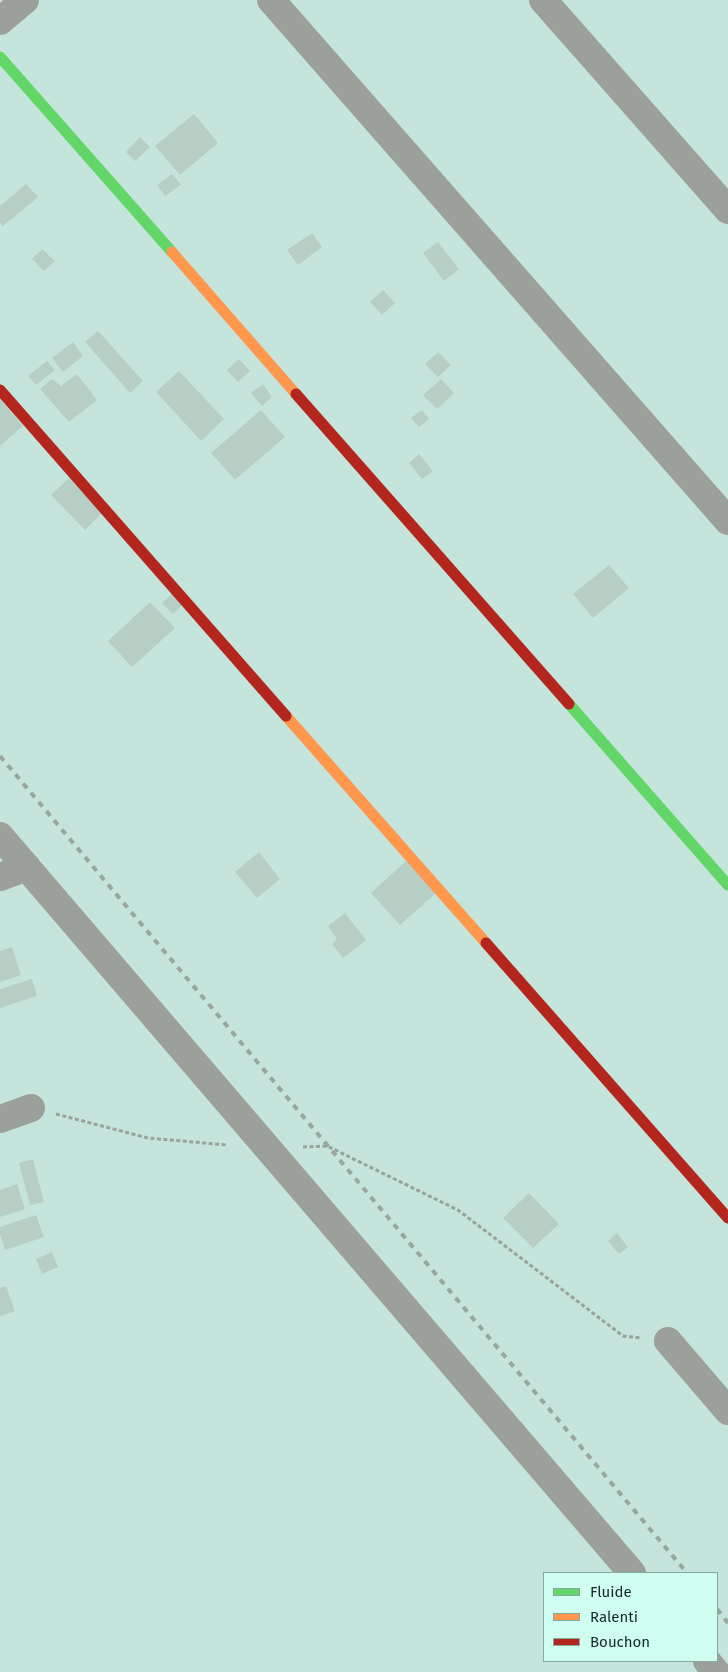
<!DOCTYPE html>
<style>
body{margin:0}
#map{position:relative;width:728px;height:1672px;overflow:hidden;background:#c5e5dc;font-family:"Fira Sans",sans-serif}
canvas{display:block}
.legend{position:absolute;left:543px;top:1572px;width:175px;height:90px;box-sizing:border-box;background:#cffdef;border:1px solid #84a99e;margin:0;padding:6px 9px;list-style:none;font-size:15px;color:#132a24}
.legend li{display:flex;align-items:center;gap:10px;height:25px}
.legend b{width:25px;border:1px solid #84a99e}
</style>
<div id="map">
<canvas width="728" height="1672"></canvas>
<ul class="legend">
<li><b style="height:6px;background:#63d668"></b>Fluide</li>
<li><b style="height:6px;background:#ff974d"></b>Ralenti</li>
<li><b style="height:6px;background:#b3261e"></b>Bouchon</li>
</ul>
</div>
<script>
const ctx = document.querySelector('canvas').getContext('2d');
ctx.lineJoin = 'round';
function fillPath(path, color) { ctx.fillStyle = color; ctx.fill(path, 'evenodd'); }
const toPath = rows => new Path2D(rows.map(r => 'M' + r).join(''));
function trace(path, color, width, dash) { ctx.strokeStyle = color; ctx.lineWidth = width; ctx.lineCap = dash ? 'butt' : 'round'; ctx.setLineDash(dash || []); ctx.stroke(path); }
fillPath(toPath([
 [194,114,218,143,180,175,155,146],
 [140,137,150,147,135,161,126,152],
 [172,174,181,185,165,196,157,185],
 [26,184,38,197,3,226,0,223,0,206],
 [312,233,322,247,298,265,287,250],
 [438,242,459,269,444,281,423,253],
 [42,249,55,261,44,271,32,259],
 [383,290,395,303,382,315,370,302],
 [98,331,143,381,130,393,85,342],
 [73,342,83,356,63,372,52,358],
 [438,352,451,365,438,377,425,364],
 [239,359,250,371,238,382,227,370],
 [47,361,55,370,36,385,28,376],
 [179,371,224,419,201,441,156,392],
 [77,374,97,400,69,422,40,389,52,379,61,386],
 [441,379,454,393,437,409,423,395],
 [263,384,272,397,262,406,251,393],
 [0,399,23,426,0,446],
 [261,410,285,437,235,480,211,453],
 [422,410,429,419,419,427,411,418],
 [419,454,433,471,422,479,409,463],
 [69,478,102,513,85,530,51,495],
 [609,565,629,588,593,618,573,594],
 [173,593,183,604,173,614,162,603],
 [150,602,175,628,132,667,108,641],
 [259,852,280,879,257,898,235,872],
 [406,861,436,893,400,925,371,893],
 [345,913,366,940,343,958,332,944,337,939,328,926],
 [12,947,21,975,0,982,0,951],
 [32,979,37,996,0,1008,0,989],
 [33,1159,44,1202,30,1205,19,1163],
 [17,1184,25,1209,0,1217,0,1190],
 [529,1193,559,1224,533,1248,503,1218],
 [36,1215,44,1237,5,1250,0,1234,0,1227],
 [617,1233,628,1247,619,1254,608,1241],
 [52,1252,58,1267,42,1274,36,1259],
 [6,1286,15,1311,0,1316,0,1288]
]), '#b7cec5');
trace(toPath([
 [56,1114,148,1138,227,1145],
 [303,1147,327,1146,458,1210,623,1336,641,1338]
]), '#97a29c', 3, [4, 2.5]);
trace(toPath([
 [271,0,728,521],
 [543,0,728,210],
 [0,21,25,0],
 [0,836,632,1573],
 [0,877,27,867],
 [0,1119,31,1108],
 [668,1341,728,1411],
 [707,1661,716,1672]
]), '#9ca09b', 28);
trace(toPath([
 [0,57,172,252],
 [569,704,728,885]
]), '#63d668', 11);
trace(toPath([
 [172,252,296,394],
 [286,716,486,943]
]), '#ff974d', 11);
trace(toPath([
 [0,390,286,716],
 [296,394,569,704],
 [486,943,728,1218]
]), '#b3261e', 11);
trace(toPath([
 [0,756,687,1573],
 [717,1609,728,1623]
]), '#97a7a0', 4, [6, 6]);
</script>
